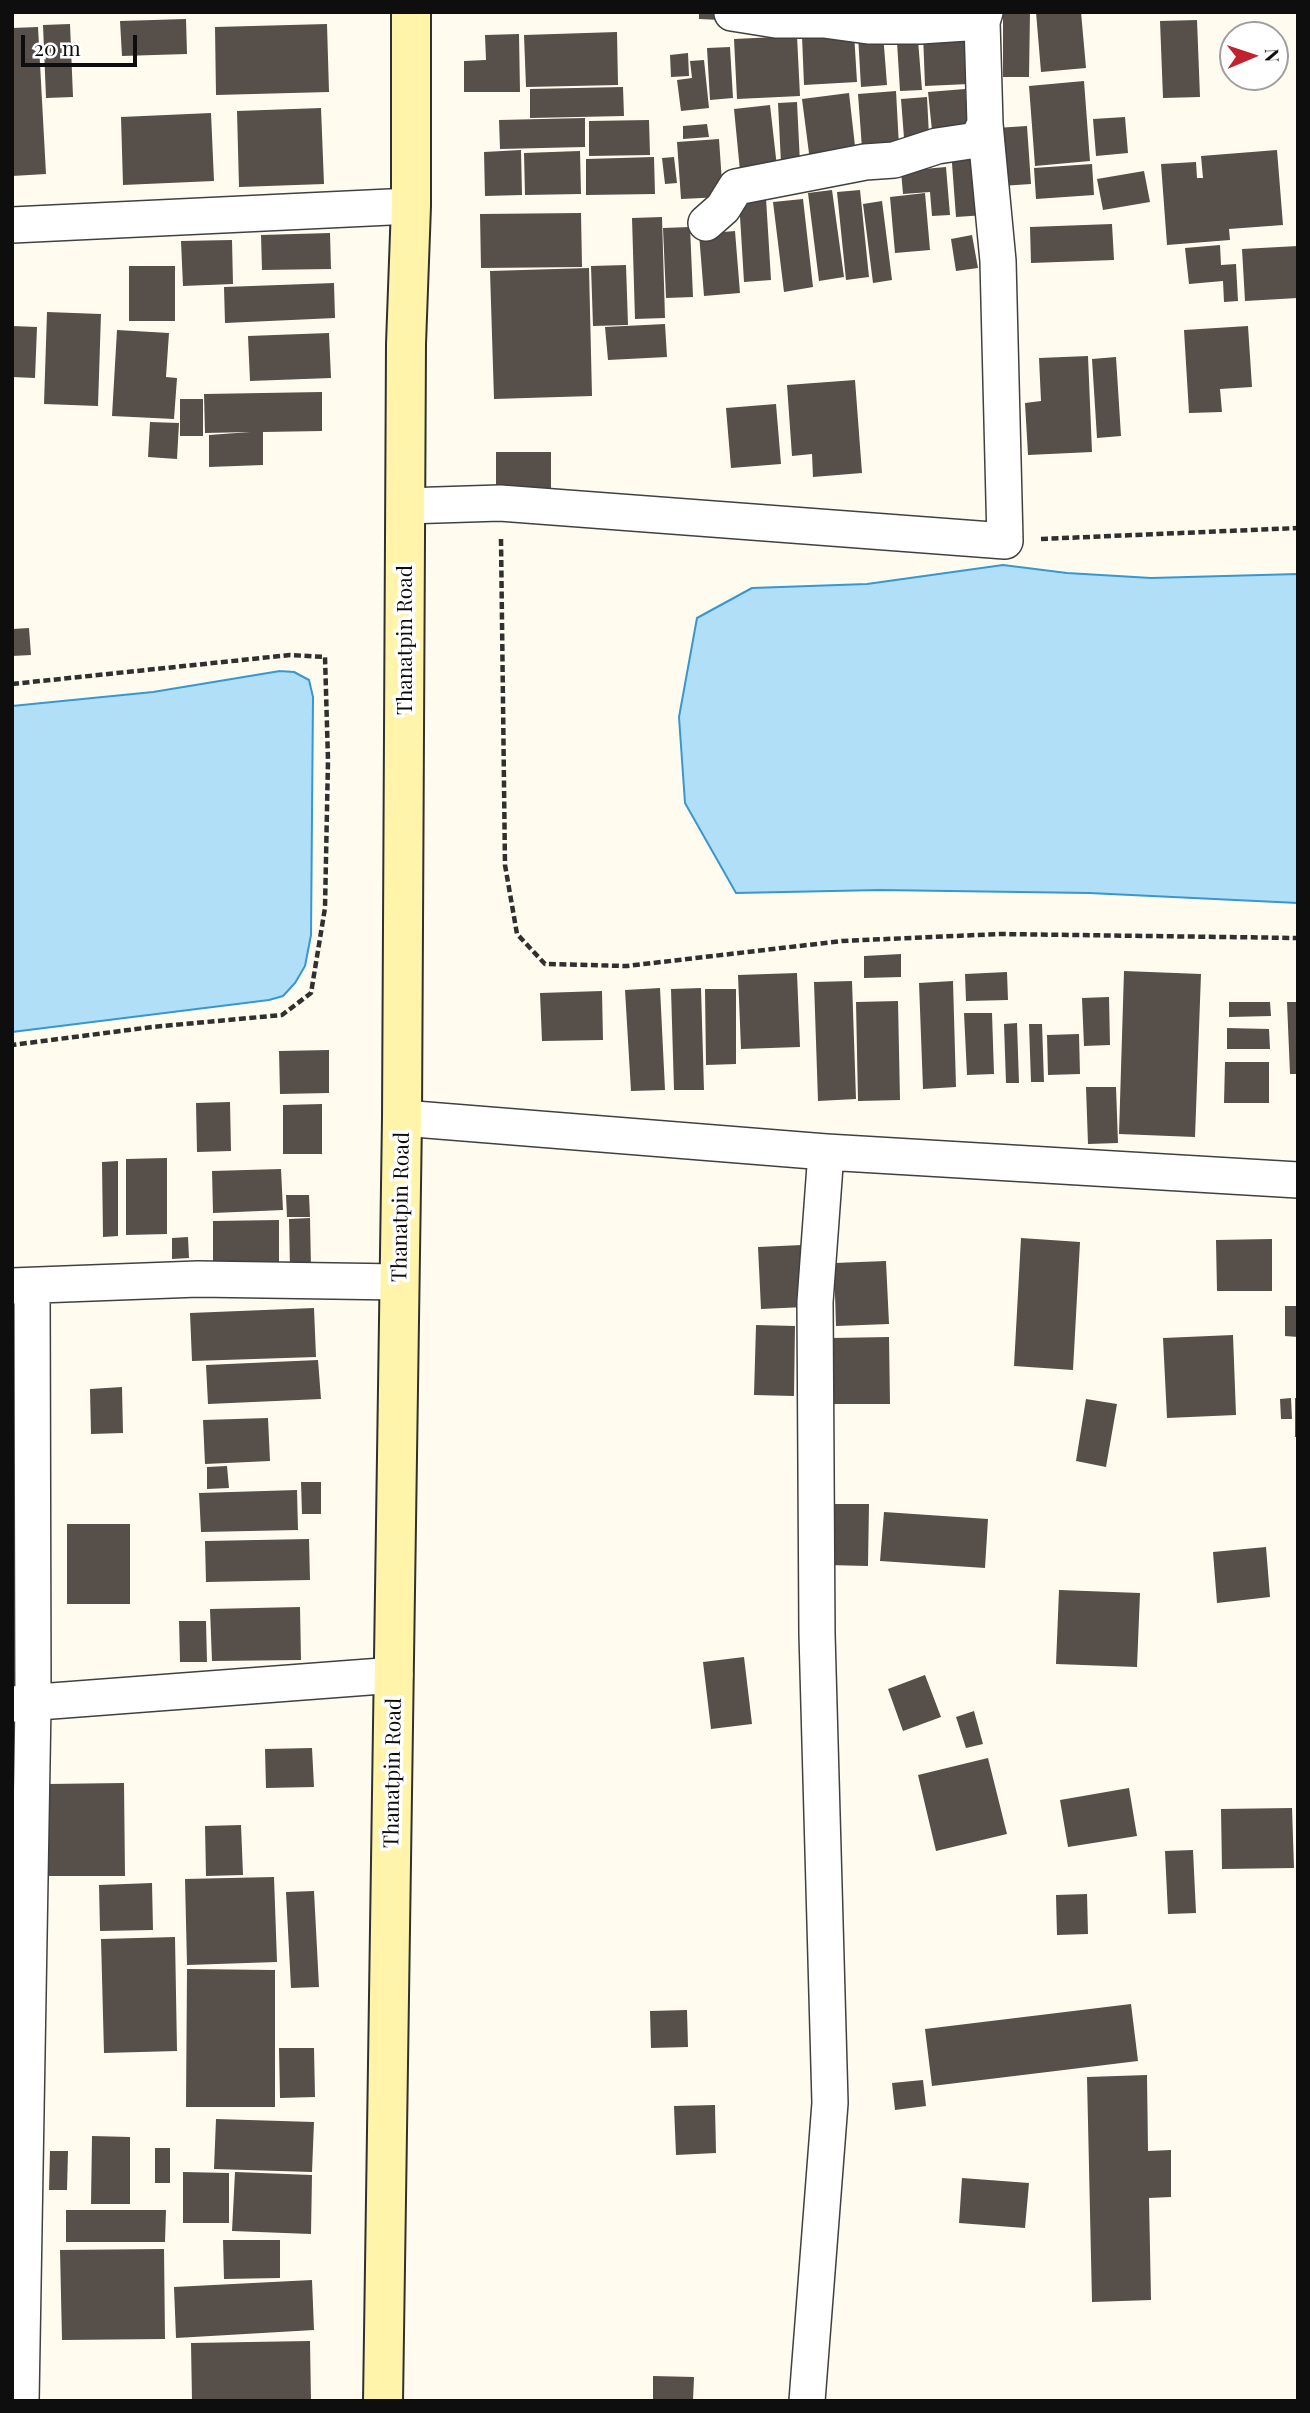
<!DOCTYPE html>
<style>
body{margin:0}
#map{position:relative;width:1310px;height:2413px;overflow:hidden;background:#fffcef;font-family:"Playfair Display",serif}
canvas{display:block}
.frame{position:absolute;inset:0;border:14px solid #0e0e0e;pointer-events:none}
.north{position:absolute;left:1219px;top:21px;width:70px;height:70px;box-sizing:border-box;background:#fff;border:2px solid #9f9f9f;border-radius:50%;rotate:88deg;font-size:19px;font-weight:700;line-height:28px;text-align:center;color:#0e0e0e}
.north::after{content:'';display:block;margin:auto;width:24px;height:32px;background:#c2222d;clip-path:polygon(50% 0,100% 100%,50% 72%,0 100%)}
.scale{position:absolute;left:21px;top:35px;width:116px;height:32px;box-sizing:border-box;border:4px solid #0e0e0e;border-top:0;padding-left:9px;font-size:21px;line-height:24px;white-space:nowrap;color:#0e0e0e;-webkit-text-stroke:5px #fff;paint-order:stroke}
</style>
<div id="map">
<canvas width="1310" height="2413"></canvas>
<div class="frame"></div>
<div class="north">N</div>
<div class="scale">20 m</div>
</div>
<script>
const ctx = document.querySelector('canvas').getContext('2d');
ctx.lineJoin = 'round';
function fillPath(path, color) { ctx.fillStyle = color; ctx.fill(path, 'evenodd'); }
const toPath = rows => new Path2D(rows.map(r => 'M' + r).join(''));
function trace(path, color, width, dash) { ctx.strokeStyle = color; ctx.lineWidth = width; ctx.lineCap = dash ? 'butt' : 'round'; ctx.setLineDash(dash || []); ctx.stroke(path); }
function drawText(font, color, halo, rows, align = 'center') {
  ctx.font = font + ' "Playfair Display",serif'; ctx.lineWidth = 7; ctx.setLineDash([]); ctx.textBaseline = 'middle'; ctx.strokeStyle = halo; ctx.fillStyle = color; for (const [text, x, y, turn = 0] of rows) {
    ctx.save(); ctx.translate(x, y); ctx.rotate((+turn || 0) * Math.PI / 180); ctx.textAlign = isNaN(turn) ? turn : align; if (halo) ctx.strokeText(text, 0, 0); ctx.fillText(text, 0, 0); ctx.restore();
  }
}
const water = toPath([
 [1003,565,1067,573,1151,578,1298,574,1298,903,1089,893,880,890,736,893,685,803,679,717,697,618,752,588,867,584,1003,565],
 [280,671,294,672,309,680,313,697,311,935,305,966,295,983,283,996,269,1000,12,1032,12,706,153,692,280,671]
]);
fillPath(water, '#b2dff8');
trace(water, '#3797d1', 2);
fillPath(toPath([
 [699,12,721,12,721,20,699,19],
 [1003,12,1030,12,1029,77,1003,77],
 [1036,12,1081,12,1086,68,1041,72],
 [186,19,187,54,122,56,120,21],
 [1197,20,1200,97,1163,98,1160,21],
 [70,24,73,97,46,98,43,25],
 [327,24,329,92,216,95,215,27],
 [38,27,46,174,12,176,12,28],
 [617,32,618,85,526,87,524,35],
 [854,33,857,82,804,85,802,36],
 [883,33,887,85,861,87,858,35],
 [967,33,969,84,925,86,923,34],
 [519,34,520,92,464,92,464,61,486,60,485,35],
 [797,36,800,96,737,99,734,39],
 [918,40,922,90,900,91,897,42],
 [730,47,733,98,710,100,707,48],
 [688,53,689,76,671,77,670,55],
 [704,60,709,108,681,111,677,80,692,78,690,61],
 [1084,81,1090,161,1035,166,1029,86],
 [623,87,624,116,530,118,530,89],
 [965,89,969,137,933,140,928,92],
 [896,91,899,146,862,148,858,94],
 [849,93,856,155,810,161,802,99],
 [927,97,929,136,904,138,901,99],
 [797,102,800,163,781,163,778,103],
 [770,105,777,167,740,171,734,109],
 [321,108,324,184,239,187,237,111],
 [211,113,214,181,123,185,121,117],
 [1125,117,1128,153,1096,156,1093,119],
 [585,118,585,147,500,149,499,120],
 [649,120,650,155,589,156,589,121],
 [707,124,709,137,683,139,683,126],
 [1027,126,1031,184,1001,186,996,128],
 [719,139,723,197,681,199,677,142],
 [980,147,985,215,956,217,951,150],
 [521,150,522,195,485,196,484,152],
 [1277,150,1283,225,1229,229,1230,240,1167,245,1161,164,1196,162,1197,178,1203,178,1201,156],
 [580,151,581,194,525,195,524,153],
 [654,157,655,194,586,195,586,159],
 [674,157,677,183,665,184,662,158],
 [1092,164,1094,195,1036,199,1034,168],
 [946,167,950,215,932,216,930,192,903,194,901,171],
 [1144,171,1150,202,1103,210,1097,179],
 [832,190,844,277,819,281,808,193],
 [860,190,869,277,846,280,837,192],
 [925,193,930,250,895,253,890,197],
 [766,198,771,280,744,282,739,200],
 [803,199,813,287,784,292,773,202],
 [882,201,892,280,873,283,863,204],
 [581,213,582,267,481,268,480,214],
 [662,217,665,318,635,319,632,218],
 [1112,224,1114,260,1031,263,1030,227],
 [690,227,693,297,666,298,663,228],
 [735,231,740,293,704,296,699,234],
 [330,233,331,269,262,270,261,235],
 [972,235,978,268,956,271,951,239],
 [232,240,233,284,183,286,181,241],
 [1220,245,1221,265,1236,264,1238,301,1224,302,1223,281,1189,284,1185,248],
 [1298,246,1298,298,1245,301,1242,249],
 [626,265,628,325,593,326,591,266],
 [129,266,175,266,175,321,129,321],
 [589,268,592,396,494,399,490,271],
 [334,283,335,318,225,323,224,287],
 [47,312,101,314,98,406,44,404],
 [665,324,667,357,608,360,605,327],
 [12,326,37,327,35,378,12,377],
 [1248,326,1252,387,1220,389,1222,412,1189,413,1184,330],
 [117,330,169,333,166,377,177,378,174,419,112,416],
 [329,333,331,378,250,381,248,336],
 [1088,356,1092,452,1028,455,1025,403,1041,401,1039,358],
 [1116,357,1121,436,1097,438,1092,359],
 [855,380,862,473,813,477,812,454,792,456,787,385],
 [322,392,322,431,263,432,263,465,209,467,209,435,250,432,205,433,204,394],
 [180,399,203,399,203,436,180,436],
 [776,404,781,464,731,468,726,408],
 [150,422,179,423,177,459,148,457],
 [496,452,551,452,551,499,496,500],
 [29,628,31,655,12,656,12,629],
 [901,954,901,977,864,978,864,956],
 [1124,971,1201,974,1195,1137,1119,1134],
 [1007,972,1008,1000,966,1001,965,974],
 [797,973,800,1047,741,1049,738,975],
 [852,981,856,1099,818,1101,814,982],
 [953,981,956,1087,923,1089,919,983],
 [660,988,665,1090,631,1091,625,990],
 [701,988,704,1090,674,1090,671,989],
 [705,989,736,989,736,1064,706,1065],
 [602,991,603,1040,542,1041,540,993],
 [1109,997,1110,1045,1084,1046,1082,998],
 [898,1001,900,1100,858,1101,856,1002],
 [1229,1002,1270,1002,1271,1016,1229,1017],
 [1287,1002,1298,1002,1298,1074,1290,1074],
 [964,1013,992,1013,994,1074,967,1075],
 [1017,1023,1019,1083,1006,1083,1004,1024],
 [1029,1024,1042,1024,1044,1082,1031,1082],
 [1227,1028,1269,1029,1270,1049,1227,1049],
 [1079,1034,1080,1074,1048,1075,1047,1035],
 [329,1050,329,1093,280,1094,279,1051],
 [1225,1062,1269,1062,1269,1103,1224,1103],
 [1086,1087,1116,1087,1118,1143,1088,1144],
 [230,1102,231,1151,197,1152,196,1103],
 [322,1104,322,1154,283,1154,283,1105],
 [167,1158,167,1234,126,1235,126,1159],
 [118,1161,118,1236,103,1237,102,1162],
 [281,1169,283,1210,213,1213,212,1171],
 [286,1195,309,1195,310,1217,287,1217],
 [310,1218,311,1268,290,1269,289,1219],
 [279,1220,279,1272,213,1272,213,1221],
 [188,1237,189,1258,172,1259,172,1238],
 [1021,1238,1080,1242,1073,1370,1014,1366],
 [1272,1239,1272,1291,1217,1291,1216,1240],
 [802,1245,805,1307,761,1309,758,1247],
 [886,1261,889,1324,836,1326,834,1263],
 [1285,1306,1298,1306,1298,1337,1285,1336],
 [314,1308,316,1357,192,1361,190,1313],
 [756,1325,795,1326,794,1396,754,1395],
 [1233,1335,1236,1415,1167,1418,1163,1338],
 [889,1337,890,1404,832,1404,831,1338],
 [318,1360,321,1399,208,1404,206,1365],
 [122,1387,123,1433,91,1434,90,1389],
 [1291,1398,1292,1419,1281,1419,1280,1399],
 [1295,1398,1298,1398,1298,1437,1295,1437],
 [1086,1399,1117,1404,1106,1467,1076,1461],
 [268,1418,270,1461,205,1464,203,1420],
 [227,1466,229,1488,207,1489,207,1467],
 [301,1482,321,1482,321,1514,302,1514],
 [297,1490,298,1530,201,1532,199,1493],
 [828,1504,869,1504,868,1566,827,1565],
 [884,1512,988,1519,985,1568,880,1561],
 [67,1524,130,1524,130,1604,67,1604],
 [309,1539,310,1580,206,1582,205,1541],
 [1266,1547,1270,1597,1217,1603,1213,1552],
 [1059,1590,1140,1593,1137,1667,1056,1664],
 [300,1607,301,1660,212,1661,210,1609],
 [179,1621,206,1621,207,1662,180,1662],
 [744,1657,752,1724,711,1729,703,1662],
 [925,1675,941,1717,903,1731,888,1689],
 [974,1711,983,1744,966,1748,956,1717],
 [312,1748,314,1787,266,1788,265,1749],
 [988,1758,1007,1834,936,1851,918,1775],
 [124,1783,125,1876,49,1876,48,1784],
 [1129,1788,1137,1836,1068,1847,1060,1800],
 [1292,1808,1294,1868,1222,1869,1221,1809],
 [241,1825,243,1875,206,1876,205,1826],
 [1193,1850,1196,1913,1168,1914,1165,1851],
 [274,1877,277,1962,187,1965,185,1879],
 [152,1883,153,1930,100,1931,99,1885],
 [314,1891,319,1987,291,1988,286,1892],
 [1087,1894,1088,1934,1057,1935,1056,1895],
 [175,1937,177,2051,104,2053,101,1939],
 [187,1969,275,1970,275,2107,186,2107],
 [1131,2004,1138,2061,932,2086,925,2029],
 [687,2010,688,2047,651,2048,650,2011],
 [279,2048,314,2048,315,2097,280,2098],
 [1147,2075,1148,2151,1171,2150,1171,2197,1149,2198,1151,2300,1092,2302,1087,2077],
 [923,2080,926,2106,895,2110,892,2083],
 [715,2105,716,2153,676,2155,674,2106],
 [216,2119,314,2122,312,2172,214,2169],
 [92,2136,130,2137,130,2204,91,2204],
 [155,2148,170,2148,170,2183,155,2183],
 [50,2151,68,2151,67,2190,49,2190],
 [183,2172,229,2173,229,2223,183,2223],
 [235,2172,312,2175,311,2234,232,2231],
 [962,2178,1029,2183,1025,2228,959,2223],
 [66,2210,166,2210,165,2242,66,2242],
 [223,2240,280,2240,280,2278,224,2279],
 [164,2249,165,2339,62,2340,60,2250],
 [312,2280,314,2330,176,2338,174,2287],
 [310,2341,311,2401,192,2401,191,2343],
 [653,2376,694,2377,693,2401,653,2401]
]), '#574f4a');
const minor = toPath([
 [732,13,776,20,824,20,868,26,920,26,982,22,985,12],
 [706,223,723,208,736,187,865,162,894,160,937,146,977,140,985,124,982,22],
 [12,225,411,206],
 [405,506,500,503,1005,541,998,261,985,124],
 [402,1118,826,1152,1298,1180],
 [12,1286,198,1279,400,1282],
 [12,1704,395,1675],
 [21,2401,33,1704,32,1286],
 [807,2401,830,2103,817,1634,815,1302,826,1152]
]);
const secondary = toPath([
 [383,2401,402,1118,406,344,411,206,411,12]
]);
trace(minor, '#414141', 38);
trace(secondary, '#303030', 42);
trace(toPath([
 [501,539,505,865,517,934,545,964,627,966,842,941,999,934,1298,938],
 [1041,539,1298,528],
 [12,684,290,655,325,657,328,760,325,908,311,993,282,1015,152,1027,12,1045]
]), '#303030', 4.5, [7, 3.5]);
trace(minor, '#fff', 35);
trace(secondary, '#fff4aa', 38);
drawText('21px', '#0e0e0e', '#fff', [
 ["Thanatpin Road",405,640,-90],
 ["Thanatpin Road",401,1207,-89],
 ["Thanatpin Road",393,1773,-89]
]);
</script>
